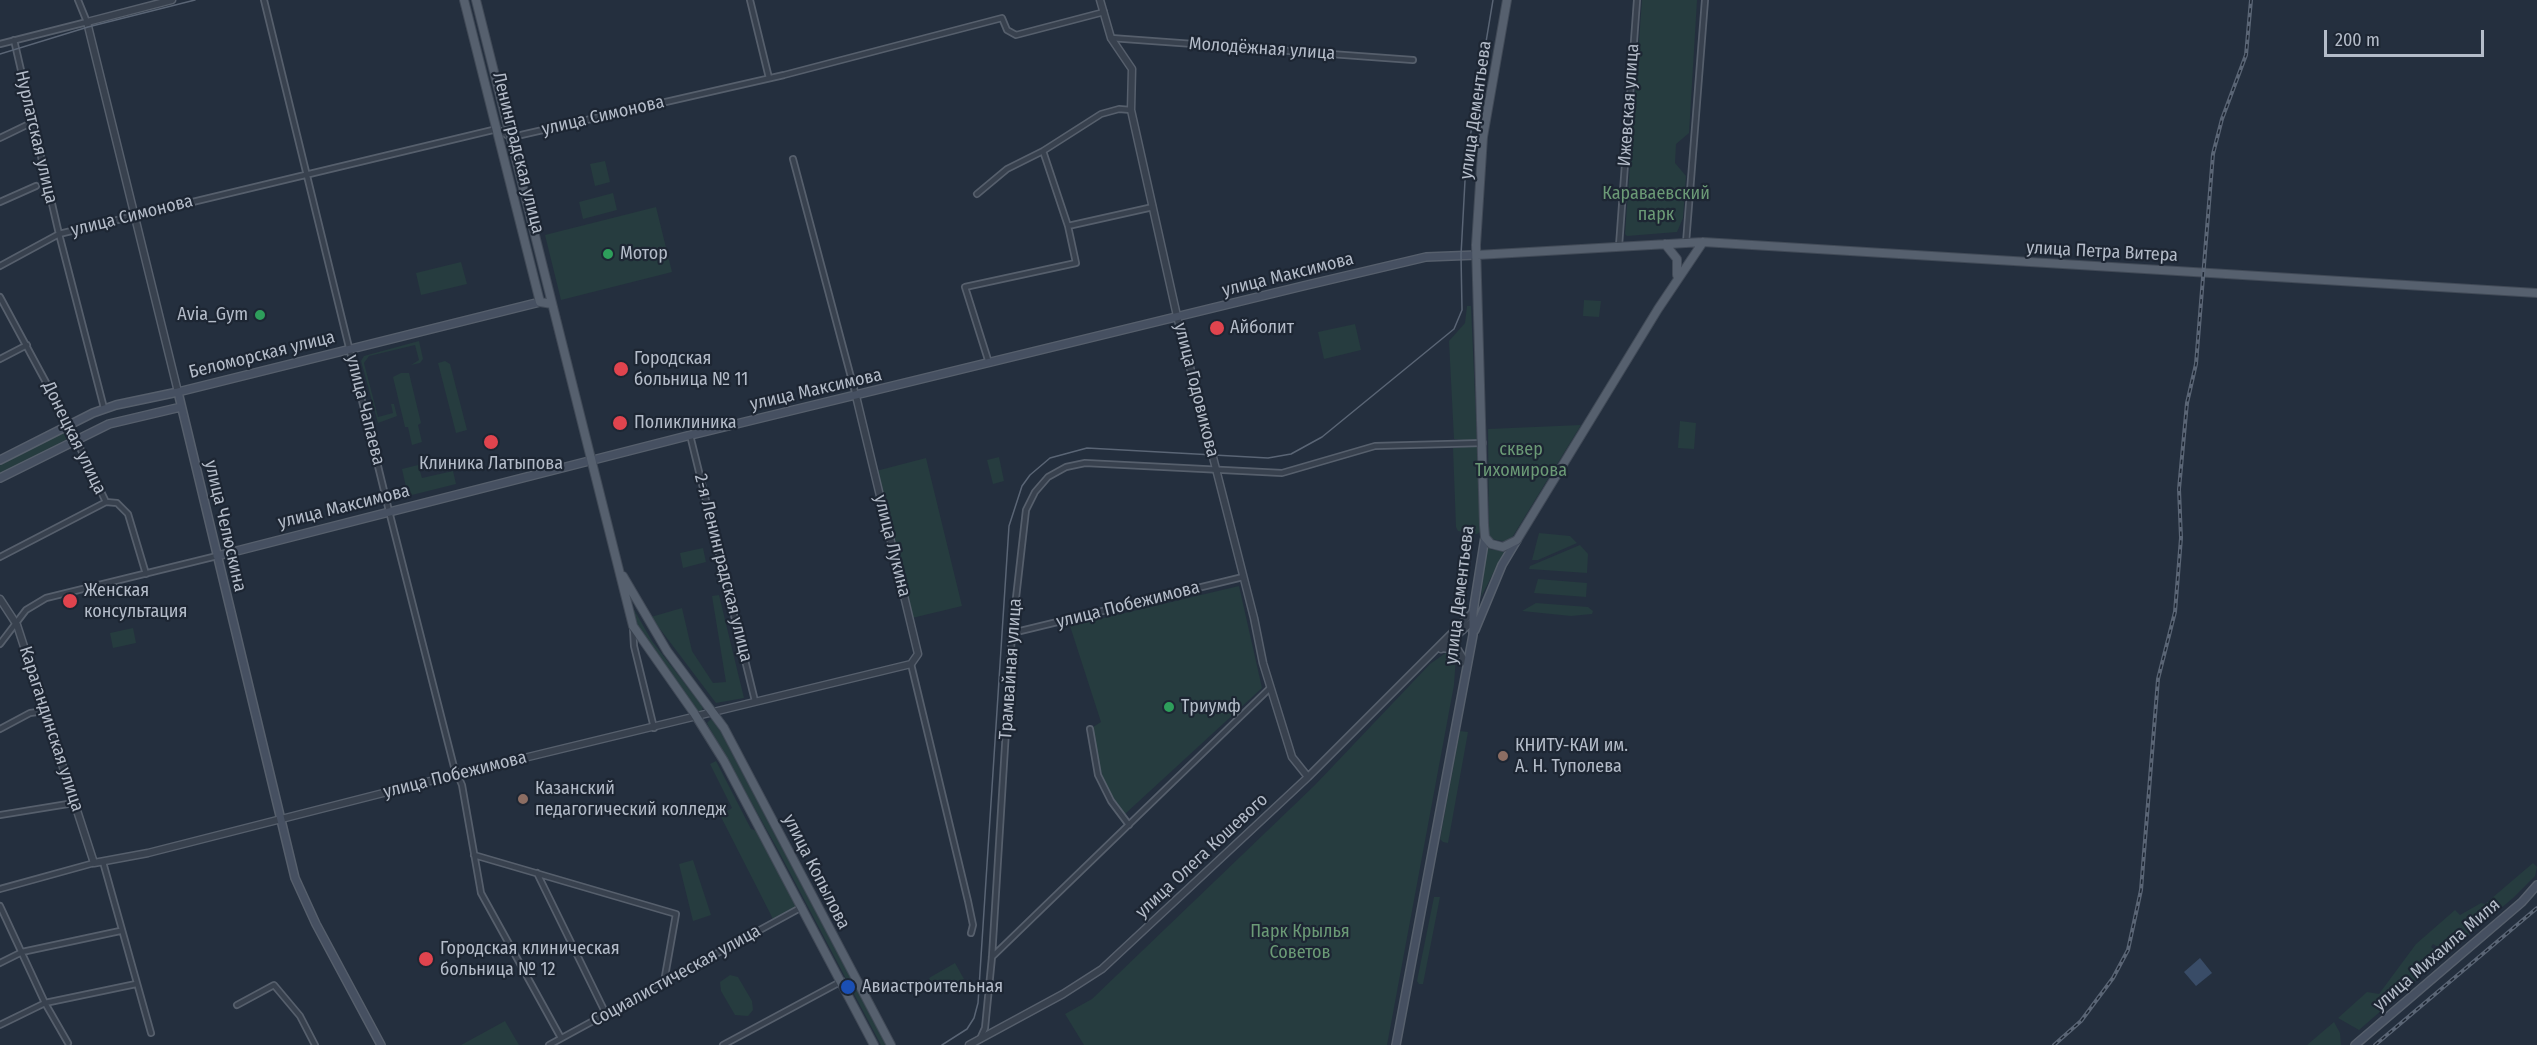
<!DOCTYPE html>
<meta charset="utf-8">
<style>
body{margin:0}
#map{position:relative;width:2537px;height:1045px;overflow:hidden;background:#242f3e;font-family:"Fira Sans Condensed",sans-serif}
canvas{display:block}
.scale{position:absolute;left:2324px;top:30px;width:160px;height:27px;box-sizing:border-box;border:3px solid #b4bcc9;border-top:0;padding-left:8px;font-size:18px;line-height:21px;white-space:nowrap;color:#b4bcc9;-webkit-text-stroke:4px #1d2633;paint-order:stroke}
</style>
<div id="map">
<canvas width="2537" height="1045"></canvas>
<div class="scale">200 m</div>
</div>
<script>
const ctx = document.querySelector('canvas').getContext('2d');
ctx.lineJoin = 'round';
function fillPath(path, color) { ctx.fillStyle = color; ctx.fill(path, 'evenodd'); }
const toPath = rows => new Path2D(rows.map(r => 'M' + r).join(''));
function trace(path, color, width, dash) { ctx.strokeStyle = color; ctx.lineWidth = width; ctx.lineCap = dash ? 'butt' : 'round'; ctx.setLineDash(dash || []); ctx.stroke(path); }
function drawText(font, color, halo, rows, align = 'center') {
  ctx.font = font + ' "Fira Sans Condensed",sans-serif'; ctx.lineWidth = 4.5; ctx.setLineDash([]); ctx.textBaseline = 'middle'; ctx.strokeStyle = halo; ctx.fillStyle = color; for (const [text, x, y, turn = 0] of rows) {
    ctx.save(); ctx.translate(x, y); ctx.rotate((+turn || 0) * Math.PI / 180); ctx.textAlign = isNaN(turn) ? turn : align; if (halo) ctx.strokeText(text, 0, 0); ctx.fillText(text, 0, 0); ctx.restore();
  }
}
fillPath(toPath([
 [1642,0,1697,0,1689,133,1676,144,1675,163,1686,176,1683,218,1677,232,1627,236,1625,234],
 [605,161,610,182,595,186,590,164],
 [613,193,617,210,583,219,579,202],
 [656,207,672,272,561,300,545,235],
 [461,262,467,284,421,295,416,273],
 [1584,300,1601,301,1599,317,1583,316],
 [1467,306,1471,306,1477,442,1454,439,1449,341,1465,323],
 [1355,324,1361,350,1324,359,1318,332],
 [419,341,423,359,420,363,411,365,419,360,415,345,369,356,364,363,378,417,393,413,391,404,394,404,397,416,378,423,361,361,364,356],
 [445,361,450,364,467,430,456,433,438,363],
 [401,373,409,373,421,423,418,425,422,442,412,445,408,427,405,427,393,377],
 [1680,421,1696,423,1694,449,1678,448],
 [1581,425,1513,536,1508,542,1491,539,1489,535,1488,429],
 [63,432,67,439,0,474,0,465],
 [1475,446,1478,448,1480,532,1477,534,1458,531,1456,527,1453,448],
 [999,457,1004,481,993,484,987,460],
 [926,458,962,606,912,618,876,471],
 [418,465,422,478,453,471,456,484,408,496,402,469],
 [1539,533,1570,536,1577,543,1538,560,1532,560],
 [1580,545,1588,554,1587,573,1529,569,1530,566],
 [1487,547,1492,550,1505,550,1481,597],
 [703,548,706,562,683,568,680,553],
 [1538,579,1587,583,1586,597,1534,593],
 [1239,586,1262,688,1125,814,1106,787,1097,758,1093,727,1101,722,1070,626],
 [719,595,744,698,716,703,651,617,682,608,692,651,713,683,726,682,712,596],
 [1536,603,1588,607,1593,611,1592,614,1571,616,1522,611],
 [633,608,652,641,703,707,702,711,699,712,655,654,638,627],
 [133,628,136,643,113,648,110,633],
 [1447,652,1456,656,1454,685,1387,1045,1084,1045,1065,1014,1092,999,1315,785,1430,664],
 [711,719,716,723,886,1045,881,1045,778,850,709,727,707,723],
 [1460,731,1468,732,1448,843,1443,842,1440,839],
 [716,761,751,829,757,831,795,904,795,909,780,918,773,919,720,815,732,808,710,764],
 [693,860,711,915,693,921,679,864],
 [2533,863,2537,867,2535,876,2513,898,2448,953,2433,944,2431,947,2444,956,2359,1030,2338,1018,2367,992,2379,994,2416,944,2455,910,2460,915,2481,903,2485,904],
 [1434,897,1440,897,1423,984,1419,984,1417,981],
 [955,963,964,979,937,993,929,978],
 [730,975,738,977,752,1001,753,1010,748,1016,735,1015,721,991,720,982],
 [505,1021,519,1045,461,1045],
 [2334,1022,2340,1033,2341,1045,2307,1045]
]), '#263c3f');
fillPath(toPath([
 [2200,958,2212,973,2196,986,2184,972]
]), '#394c67');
const minor = toPath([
 [264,0,389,511,454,767,462,785,481,893,561,1038],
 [750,0,769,78],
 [1111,38,1413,60],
 [14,40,59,234,104,408],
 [0,44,87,22,78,0],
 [0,138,33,122],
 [793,159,856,396],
 [977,194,1007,169,1043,151,1101,114,1119,109,1131,110],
 [0,202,36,186],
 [1068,226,1153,207],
 [1686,243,1705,0],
 [1619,246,1637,0],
 [0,266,59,234,497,129,510,137,521,135,784,75,1002,18,1007,30,1016,35,1104,12],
 [0,297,69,425,106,502,117,503,128,514,146,574],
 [0,359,27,345],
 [989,363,965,287,1076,263,1068,226,1043,151],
 [690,435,755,701],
 [0,557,106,502],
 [633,628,634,646,654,728],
 [1012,633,1243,577],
 [0,644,26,610,46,598,217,556],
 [911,664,968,901,973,925,971,933],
 [0,729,30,713,45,711],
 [1090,729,1098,775,1111,801,1129,825],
 [0,815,74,803],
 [474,855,676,914,664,982],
 [103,862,151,1033],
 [537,873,606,1014],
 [0,889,94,863],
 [0,906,45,1003,68,1043],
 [992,957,1270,688],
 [0,963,22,952,120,931],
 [237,1005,274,985,300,1016,315,1045],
 [0,1025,45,1003,136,984],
 [980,1039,985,1028,992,957,1012,633,1026,510,1035,492,1048,477,1066,467,1085,463,1282,473,1375,446,1483,443],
 [549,1045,802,907],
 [723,1045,842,981]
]);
const tertiary = toPath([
 [172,0,87,22,178,392],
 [1100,0,1111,38,1132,69,1131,110,1177,316,1254,618,1263,663,1292,757,1308,777],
 [0,599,17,625,94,863,148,853,450,776,911,664,918,654,856,396],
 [1442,648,1458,650,1467,665],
 [1441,649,1473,621],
 [969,1045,1063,994,1102,969,1308,777,1473,612]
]);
const secondary = toPath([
 [178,392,295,878,316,924,381,1045],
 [0,460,93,413,116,405,178,392,540,302],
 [0,478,109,424,181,407],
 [217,556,687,436,1303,286,1426,257,1477,255],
 [1475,630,1502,565,1517,540],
 [1396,1045,1473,635,1473,612,1485,537],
 [2355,1045,2522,902,2537,885]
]);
const primary = toPath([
 [464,0,540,302,552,304],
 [476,0,633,626,694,713,724,761,874,1045],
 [1507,0,1483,137,1476,245,1484,525,1485,537,1491,544,1503,547,1517,540,1658,309,1703,242],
 [1665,244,1677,259,1677,275],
 [1477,255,1703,242,2537,293],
 [623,576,667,651,724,728,891,1045]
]);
trace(minor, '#565f6c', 8);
trace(tertiary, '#565f6c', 9);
trace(secondary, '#565f6c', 10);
trace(primary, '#414a57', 10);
trace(minor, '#38414e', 4.5);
trace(tertiary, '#38414e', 6);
trace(secondary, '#465061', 7);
trace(primary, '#56606e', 8);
trace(toPath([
 [0,54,88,27,195,0],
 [942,1045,967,1029,974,1018,978,1003,1009,526,1022,486,1030,475,1050,458,1087,448,1268,458,1291,454,1322,437,1454,329,1462,310,1461,255,1466,162,1493,0]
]), '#5a6575', 1.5);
const rail = toPath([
 [2054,1045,2081,1021,2113,978,2128,950,2141,890,2158,679,2175,612,2181,538,2179,489,2187,403,2196,364,2213,154,2222,119,2246,55,2251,0],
 [2375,1045,2537,908]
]);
trace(rail, '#5a6575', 4);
trace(rail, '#1d2633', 1.5, [4.5]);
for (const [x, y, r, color] of [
 [608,254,6,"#2e9e5b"],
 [260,315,6,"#2e9e5b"],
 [1217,328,8,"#e0444e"],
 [621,369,8,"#e0444e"],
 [620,423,8,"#e0444e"],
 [491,442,8,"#e0444e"],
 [70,601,8,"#e0444e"],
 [1169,707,6,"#2e9e5b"],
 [1503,756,6,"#8d6e63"],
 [523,799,6,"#8d6e63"],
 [426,959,8,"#e0444e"],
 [848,987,8,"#1a4fb4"]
]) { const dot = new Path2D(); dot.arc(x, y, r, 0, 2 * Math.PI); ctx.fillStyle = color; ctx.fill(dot); trace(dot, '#1d2633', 2); }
drawText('18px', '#b4bcc9', '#1d2633', [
 ["Молодёжная улица",1262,49,4],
 ["Ижевская улица",1629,105,-86],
 ["улица Дементьева",1476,110,-82],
 ["улица Симонова",603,116,-13],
 ["Нурлатская улица",36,137,77],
 ["Ленинградская улица",518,153,76],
 ["улица Симонова",132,216,-14],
 ["улица Петра Витера",2102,252,3],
 ["улица Максимова",1288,275,-14],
 ["Беломорская улица",262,355,-14],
 ["улица Максимова",816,390,-13],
 ["улица Годовикова",1196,390,76],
 ["улица Чапаева",365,410,76],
 ["Донецкая улица",74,438,64],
 ["улица Максимова",344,507,-14],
 ["улица Челюскина",225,526,77],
 ["улица Лукина",892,546,76],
 ["2-я Ленинградская улица",723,568,76],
 ["улица Дементьева",1460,595,-83],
 ["улица Побежимова",1128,605,-14],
 ["Трамвайная улица",1011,669,-86],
 ["Карагандинская улица",51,729,72],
 ["улица Побежимова",455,775,-14],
 ["улица Олега Кошевого",1202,856,-43],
 ["улица Копылова",816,872,63],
 ["улица Михаила Миля",2437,955,-41],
 ["Социалистическая улица",676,976,-29]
]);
drawText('18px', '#6b9a76', '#1d2633', [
 ["Караваевский",1656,194],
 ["парк",1656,215],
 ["сквер",1521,450],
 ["Тихомирова",1521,471],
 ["Парк Крылья",1300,932],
 ["Советов",1300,953]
]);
drawText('18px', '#b4bcc9', '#1d2633', [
 ["Мотор",620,254],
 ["Avia_Gym",248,315,"right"],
 ["Айболит",1230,328],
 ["Городская",634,359],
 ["больница № 11",634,380],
 ["Поликлиника",634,423],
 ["Клиника Латыпова",491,464,"center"],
 ["Женская",84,591],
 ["консультация",84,612],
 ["Триумф",1181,707],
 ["КНИТУ-КАИ им.",1515,746],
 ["А. Н. Туполева",1515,767],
 ["Казанский",535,789],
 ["педагогический колледж",535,810],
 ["Городская клиническая",440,949],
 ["больница № 12",440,970],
 ["Авиастроительная",862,987]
], 'left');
</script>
